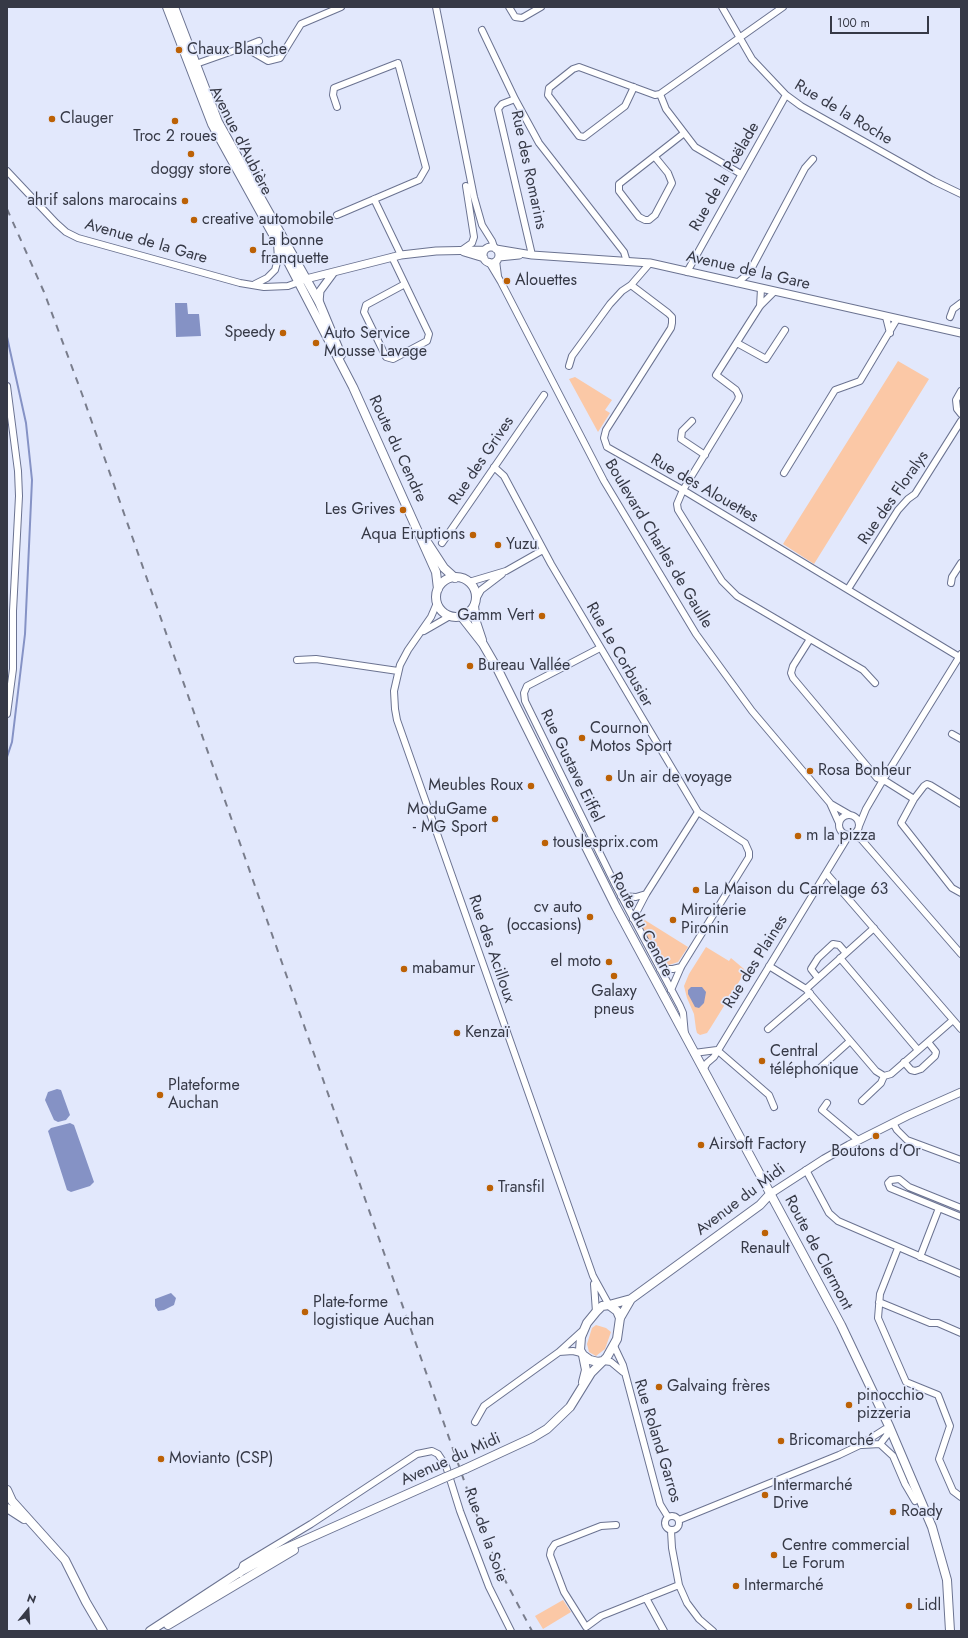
<!DOCTYPE html>
<meta charset="utf-8">
<style>
body{margin:0}
#map{position:relative;width:968px;height:1638px;overflow:hidden;background:#e2e8fc;font-family:Jost,sans-serif}
canvas{display:block}
.frame{position:absolute;inset:0;border:8px solid #363946;pointer-events:none}
.north{position:absolute;left:8px;top:1590px;width:40px;height:40px;-webkit-text-stroke:3px #e2e8fc;paint-order:stroke;rotate:18deg;font-size:11px;font-weight:700;line-height:16px;text-align:center;color:#363946}
.north::after{content:'';display:block;margin:auto;width:14px;height:18px;background:#363946;clip-path:polygon(50% 0,100% 100%,50% 72%,0 100%)}
.scale{position:absolute;left:830px;top:16px;width:99px;height:18px;box-sizing:border-box;border:2px solid #363946;border-top:0;padding-left:5px;font-size:12px;line-height:14px;white-space:nowrap;color:#363946;-webkit-text-stroke:3px #e2e8fc;paint-order:stroke}
</style>
<div id="map">
<canvas width="968" height="1638"></canvas>
<div class="frame"></div>
<div class="north">N</div>
<div class="scale">100 m</div>
</div>
<script>
const ctx = document.querySelector('canvas').getContext('2d');
ctx.lineJoin = 'round';
function fillPath(path, color) { ctx.fillStyle = color; ctx.fill(path, 'evenodd'); }
const toPath = rows => new Path2D(rows.map(r => 'M' + r).join(''));
function trace(path, color, width, dash) { ctx.strokeStyle = color; ctx.lineWidth = width; ctx.lineCap = dash ? 'butt' : 'round'; ctx.setLineDash(dash || []); ctx.stroke(path); }
function drawText(font, color, halo, rows, align = 'center') {
  ctx.font = font + ' Jost,sans-serif'; ctx.lineWidth = 3.5; ctx.setLineDash([]); ctx.textBaseline = 'middle'; ctx.strokeStyle = halo; ctx.fillStyle = color; for (const [text, x, y, turn = 0] of rows) {
    ctx.save(); ctx.translate(x, y); ctx.rotate((+turn || 0) * Math.PI / 180); ctx.textAlign = isNaN(turn) ? turn : align; if (halo) ctx.strokeText(text, 0, 0); ctx.fillText(text, 0, 0); ctx.restore();
  }
}
fillPath(toPath([
 [898,361,929,379,814,564,783,544],
 [575,377,612,400,605,410,610,413,598,432,569,379],
 [640,917,688,947,678,962,669,965,663,963,659,959,640,924],
 [706,947,729,961,731,958,744,969,745,972,711,1027,707,1033,700,1035,697,1033,696,1029,694,1014,687,998,684,986,689,974],
 [596,1325,606,1328,611,1332,605,1349,596,1356,589,1352,587,1344,592,1328],
 [563,1600,571,1612,543,1629,535,1616]
]), '#fbc8a6');
fillPath(toPath([
 [175,303,187,303,188,314,199,314,201,336,176,337],
 [691,987,702,987,706,992,704,1003,699,1008,695,1007,688,994,688,990],
 [57,1089,61,1090,70,1115,66,1120,58,1122,54,1120,45,1100,48,1092],
 [70,1123,74,1125,94,1182,90,1186,71,1192,67,1190,48,1131,51,1128],
 [171,1293,176,1298,174,1305,164,1310,158,1311,155,1306,155,1299]
]), '#8592c5');
trace(toPath([
 [7,337,26,423,32,480,25,634,12,742,7,757]
]), '#8592c5', 2);
const minor = toPath([
 [436,7,474,197,482,225,492,241,494,247],
 [509,7,515,17,522,18,541,7],
 [722,7,752,59,786,95,801,106,934,181,961,194],
 [482,30,515,99,539,143,624,252,627,262],
 [244,47,259,41],
 [193,65,244,47,268,61,280,58,301,24,341,7],
 [634,87,625,106,584,137,579,136,548,95,549,88,573,69,579,67,655,95,660,94,783,7],
 [660,94,666,109,695,147,741,174],
 [515,99,502,104,498,109,532,255],
 [655,157,668,173,672,183,655,215,649,220,645,220,639,217,619,191,619,184,683,134],
 [7,171,56,223,66,232,78,238,240,283,264,287,288,286,299,282],
 [374,199,401,255],
 [337,215,419,180,426,168,398,63,334,88,333,95,337,107],
 [462,250,472,243,474,237,466,186],
 [392,257,429,334,427,341,393,359,386,357,364,312,366,305,405,284],
 [496,261,498,276],
 [489,262,501,282,604,481,696,634,752,711,830,803,839,823],
 [687,272,786,95],
 [737,283,749,273,805,168,813,159],
 [255,284,267,278,275,270,278,259,277,243],
 [631,285,668,313,672,317,672,323,671,328,606,430,604,438,607,447,683,490,961,658],
 [774,292,760,306,716,375,736,390,739,396,738,400,683,490,677,504,678,510,722,581,737,596,863,670,875,683],
 [760,306,761,289],
 [886,317,890,333],
 [950,317,953,309,961,303],
 [737,343,766,359,785,330],
 [569,366,572,356,610,304,622,291,631,285,650,263],
 [7,386,18,471,19,496,13,611,13,669,7,714],
 [961,391,956,400,957,409,961,414],
 [692,421,682,431,681,439,705,455],
 [494,467,504,476,551,564,698,812,646,894,633,919],
 [784,473,835,390,860,381,897,319],
 [442,543,544,395],
 [469,582,506,571,543,550],
 [951,583,952,577,961,563],
 [848,589,898,510,908,499,915,494,961,421],
 [475,601,481,590,502,574],
 [437,603,431,617,408,650,400,665,394,691,395,709,397,720,593,1276,609,1305],
 [424,631,450,616],
 [810,639,793,666,791,673,793,678,877,778,887,782,914,799],
 [600,648,527,686,524,693,525,701,614,882,680,1006,683,1013,685,1035],
 [297,660,316,659,398,671],
 [952,734,961,739],
 [831,804,850,815],
 [961,804,930,785,927,784,924,786,914,799,901,823,952,888,961,893],
 '839 825a10 10 0 1 1 20 0a10 10 0 1 1-20 0Z',
 [859,826,866,809,883,780,961,654],
 [853,834,861,839,961,954],
 [826,873,961,1029],
 [621,896,636,897,646,894],
 [840,958,918,1050],
 [769,966,806,989,876,1071,884,1076,891,1074,953,1020],
 [660,969,673,969,681,967],
 [818,978,811,969,818,958,833,944,839,945,846,953],
 [806,989,874,928],
 [671,990,681,967,749,857,749,852,745,843,698,812],
 [768,1029,810,993],
 [717,1050,769,1095,774,1107],
 [694,1053,717,1050],
 [904,1062,911,1070,915,1071,921,1069,935,1056,936,1052,928,1042],
 [820,1068,850,1041],
 [703,1070,707,1063,714,1057,849,835],
 [862,1101,881,1083,884,1076],
 [827,1103,822,1110,858,1140],
 [893,1123,897,1130,907,1140,961,1160],
 [806,1170,829,1213,838,1221,961,1274],
 [961,1208,909,1187,899,1179,891,1180,888,1183,890,1188,961,1217],
 [898,1248,880,1294,878,1318,906,1382,938,1395,950,1426,939,1459,953,1491,961,1497],
 [920,1257,939,1208],
 [594,1284,596,1312],
 [879,1302,930,1323,938,1323,961,1333],
 [614,1346,623,1365,660,1504,668,1517],
 [559,1352,581,1332],
 [603,1361,611,1362,623,1372],
 [475,1422,484,1406,559,1352,573,1351,581,1353],
 [880,1444,893,1456,905,1484,915,1501],
 [862,1445,880,1444,887,1435,888,1428],
 '665 1523a7 7 0 1 1 14 0a7 7 0 1 1-14 0Z',
 [679,1520,839,1455,860,1445,885,1429,892,1433],
 [616,1525,601,1526,555,1544,551,1550,550,1555,564,1592,586,1627,601,1616,679,1585],
 [671,1531,672,1548,679,1585,687,1603,699,1619,713,1631],
 [240,1574,243,1565,311,1524,417,1454,432,1451,438,1454,446,1466,460,1511,489,1587,511,1631],
 [646,1598,664,1631]
]);
const tertiary = toPath([
 '483 255a8 8 0 1 1 16 0a8 8 0 1 1-16 0Z',
 [496,249,532,255,650,263,961,333],
 [464,252,484,258],
 [499,257,519,255],
 [302,280,401,255,436,251,484,250],
 [319,302,320,291,334,272],
 [770,1194,824,1159,849,1145,907,1116,961,1092]
]);
const secondary = toPath([
 [167,7,212,124,286,258,353,387,436,572,438,589],
 [174,7,218,122,319,302,341,355],
 [427,542,444,568,455,578],
 '436 597a20 20 0 1 1 40 0a20 20 0 1 1-40 0Z',
 [474,606,476,622,482,640],
 [461,616,483,644,498,670,616,907,841,1325,889,1426,932,1527,947,1580,950,1631],
 [609,1305,631,1299],
 [620,1318,617,1311,609,1305,602,1306,596,1312,587,1323,581,1337,580,1350,583,1355,590,1360,598,1362,603,1361,607,1357,617,1339,620,1318,631,1299,760,1205,770,1194],
 [583,1382,586,1370,583,1355],
 [465,1469,532,1438,547,1429,570,1407,591,1373,603,1361],
 [7,1490,12,1501,65,1560,86,1602,103,1631],
 [7,1508,24,1519],
 [168,1625,294,1550],
 [150,1631,240,1572,271,1555,446,1477]
]);
trace(minor, '#6b7391', 8);
trace(tertiary, '#6b7391', 9);
trace(secondary, '#6b7391', 10);
trace(minor, '#fff', 6);
trace(tertiary, '#fff', 7);
trace(secondary, '#fff', 8);
trace(toPath([
 [7,209,44,292,82,394,473,1506,498,1567,532,1631]
]), '#797d8c', 2, [7, 7]);
const secondaryBridge = toPath([
 [446,1477,465,1469]
]);
trace(secondaryBridge, '#6b7391', 10, []);
trace(secondaryBridge, '#fff', 8);
for (const [x, y, r, color] of [
 [179,50,4,"#bc6105"],
 [52,119,4,"#bc6105"],
 [175,121,4,"#bc6105"],
 [191,154,4,"#bc6105"],
 [185,201,4,"#bc6105"],
 [194,220,4,"#bc6105"],
 [253,250,4,"#bc6105"],
 [507,281,4,"#bc6105"],
 [283,333,4,"#bc6105"],
 [316,343,4,"#bc6105"],
 [403,510,4,"#bc6105"],
 [473,535,4,"#bc6105"],
 [498,545,4,"#bc6105"],
 [542,616,4,"#bc6105"],
 [470,666,4,"#bc6105"],
 [582,738,4,"#bc6105"],
 [810,771,4,"#bc6105"],
 [609,778,4,"#bc6105"],
 [531,786,4,"#bc6105"],
 [495,819,4,"#bc6105"],
 [798,836,4,"#bc6105"],
 [545,843,4,"#bc6105"],
 [696,890,4,"#bc6105"],
 [590,917,4,"#bc6105"],
 [673,920,4,"#bc6105"],
 [609,962,4,"#bc6105"],
 [404,969,4,"#bc6105"],
 [614,976,4,"#bc6105"],
 [457,1033,4,"#bc6105"],
 [762,1061,4,"#bc6105"],
 [160,1095,4,"#bc6105"],
 [876,1136,4,"#bc6105"],
 [701,1145,4,"#bc6105"],
 [490,1188,4,"#bc6105"],
 [765,1233,4,"#bc6105"],
 [305,1312,4,"#bc6105"],
 [659,1387,4,"#bc6105"],
 [849,1405,4,"#bc6105"],
 [781,1441,4,"#bc6105"],
 [161,1459,4,"#bc6105"],
 [765,1495,4,"#bc6105"],
 [893,1512,4,"#bc6105"],
 [774,1555,4,"#bc6105"],
 [736,1586,4,"#bc6105"],
 [909,1606,4,"#bc6105"]
]) { const dot = new Path2D(); dot.arc(x, y, r, 0, 2 * Math.PI); ctx.fillStyle = color; ctx.fill(dot); trace(dot, '#e2e8fc', 1.5); }
drawText('16px', '#363946', '#e2e8fc', [
 ["Chaux Blanche",187,50],
 ["Clauger",60,119],
 ["Troc 2 roues",175,137,"center"],
 ["doggy store",191,170,"center"],
 ["ahrif salons marocains",177,201,"right"],
 ["creative automobile",202,220],
 ["La bonne",261,241],
 ["franquette",261,259],
 ["Alouettes",515,281],
 ["Speedy",275,333,"right"],
 ["Auto Service",324,334],
 ["Mousse Lavage",324,352],
 ["Les Grives",395,510,"right"],
 ["Aqua Eruptions",465,535,"right"],
 ["Yuzu",506,545],
 ["Gamm Vert",534,616,"right"],
 ["Bureau Vallée",478,666],
 ["Cournon",590,729],
 ["Motos Sport",590,747],
 ["Rosa Bonheur",818,771],
 ["Un air de voyage",617,778],
 ["Meubles Roux",523,786,"right"],
 ["ModuGame",487,810,"right"],
 ["- MG Sport",487,828,"right"],
 ["m la pizza",806,836],
 ["touslesprix.com",553,843],
 ["La Maison du Carrelage 63",704,890],
 ["cv auto",582,908,"right"],
 ["(occasions)",582,926,"right"],
 ["Miroiterie",681,911],
 ["Pironin",681,929],
 ["el moto",601,962,"right"],
 ["mabamur",412,969],
 ["Galaxy",614,992,"center"],
 ["pneus",614,1010,"center"],
 ["Kenzaï",465,1033],
 ["Central",770,1052],
 ["téléphonique",770,1070],
 ["Plateforme",168,1086],
 ["Auchan",168,1104],
 ["Airsoft Factory",709,1145],
 ["Boutons d'Or",876,1152,"center"],
 ["Transfil",498,1188],
 ["Renault",765,1249,"center"],
 ["Plate-forme",313,1303],
 ["logistique Auchan",313,1321],
 ["Galvaing frères",667,1387],
 ["pinocchio",857,1396],
 ["pizzeria",857,1414],
 ["Bricomarché",789,1441],
 ["Movianto (CSP)",169,1459],
 ["Intermarché",773,1486],
 ["Drive",773,1504],
 ["Roady",901,1512],
 ["Centre commercial",782,1546],
 ["Le Forum",782,1564],
 ["Intermarché",744,1586],
 ["Lidl",917,1606]
], 'left');
drawText('16px', '#363946', '#e2e8fc', [
 ["Rue de la Roche",843,113,31],
 ["Avenue d'Aubière",240,141,63],
 ["Rue des Romarins",528,170,78],
 ["Rue de la Poëlade",725,177,-60],
 ["Avenue de la Gare",146,242,16],
 ["Avenue de la Gare",748,271,13],
 ["Route du Cendre",397,449,65],
 ["Rue des Grives",482,461,-56],
 ["Rue des Alouettes",704,489,30],
 ["Rue des Floralys",894,498,-55],
 ["Boulevard Charles de Gaulle",658,544,59],
 ["Rue Le Corbusier",619,655,60],
 ["Rue Gustave Eiffel",571,766,64],
 ["Route du Cendre",641,925,62],
 ["Rue des Acilloux",491,949,71],
 ["Rue des Plaines",756,962,-58],
 ["Avenue du Midi",741,1200,-37],
 ["Route de Clermont",818,1253,62],
 ["Rue Roland Garros",657,1441,73],
 ["Avenue du Midi",451,1460,-24],
 ["Rue de la Soie",485,1535,70]
]);
</script>
